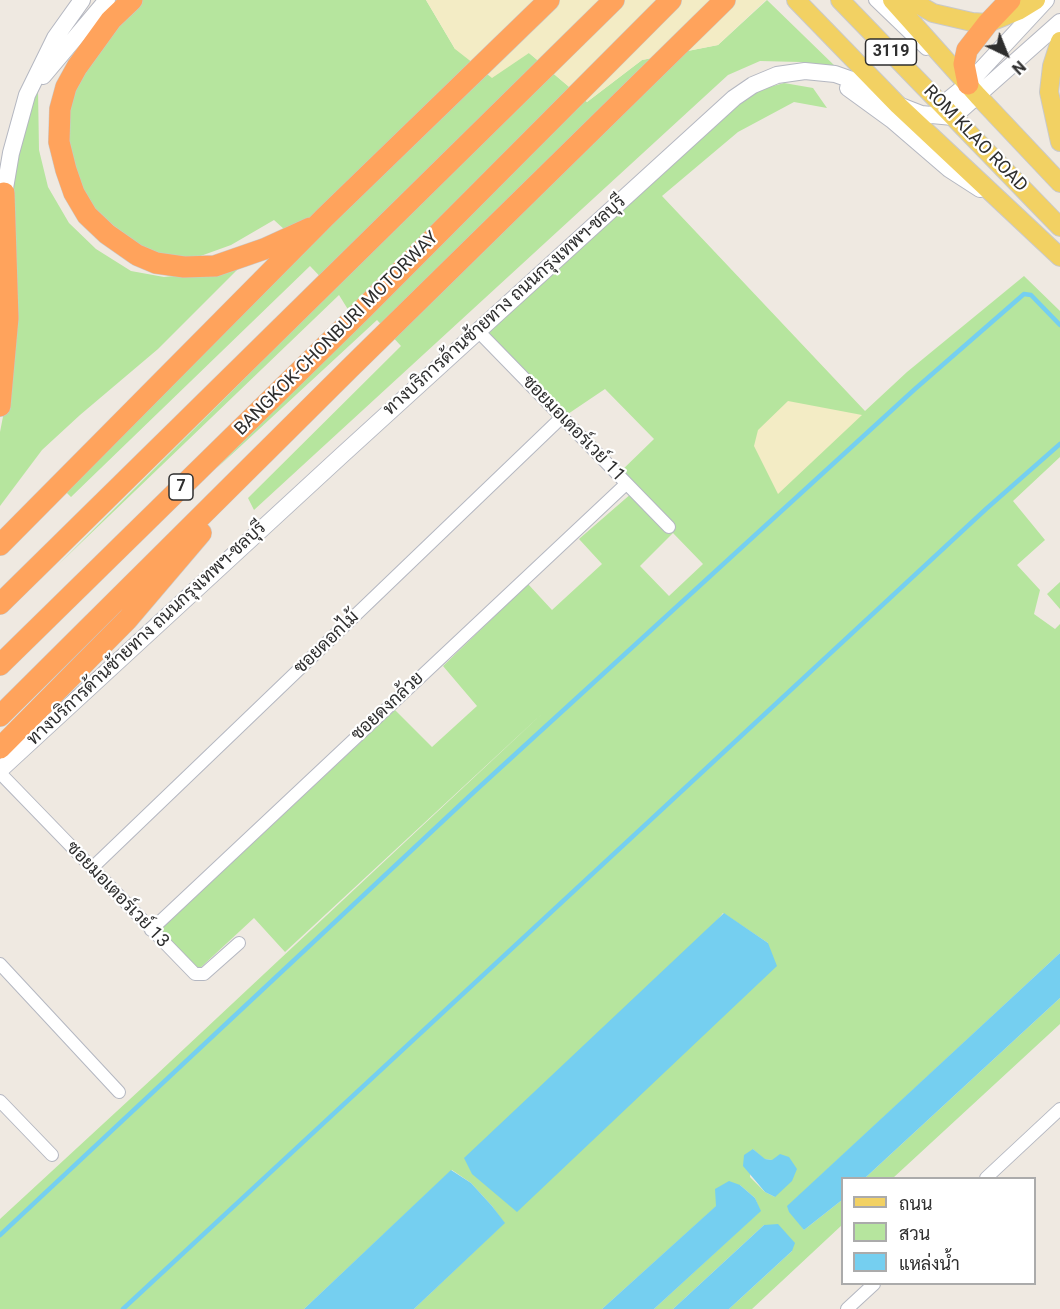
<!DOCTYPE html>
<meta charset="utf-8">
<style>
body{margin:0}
#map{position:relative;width:1060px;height:1309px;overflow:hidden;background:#efe9e1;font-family:Roboto,Sarabun,sans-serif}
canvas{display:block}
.legend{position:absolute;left:841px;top:1177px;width:195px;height:108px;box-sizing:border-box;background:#fff;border:2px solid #ababab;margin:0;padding:8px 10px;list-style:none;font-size:18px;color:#2e2e2e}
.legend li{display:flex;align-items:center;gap:12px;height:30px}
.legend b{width:30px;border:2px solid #ababab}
.north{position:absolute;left:976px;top:24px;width:60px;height:60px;-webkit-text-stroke:4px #fff;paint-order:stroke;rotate:137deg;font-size:16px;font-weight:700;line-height:24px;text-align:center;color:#2e2e2e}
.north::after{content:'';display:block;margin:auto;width:21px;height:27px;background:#2e2e2e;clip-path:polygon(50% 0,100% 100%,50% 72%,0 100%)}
</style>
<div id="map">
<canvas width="1060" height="1309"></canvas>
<ul class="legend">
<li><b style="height:8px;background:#f2d163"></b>ถนน</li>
<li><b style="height:16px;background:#b6e59e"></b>สวน</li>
<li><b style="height:16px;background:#75cff0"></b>แหล่งน้ำ</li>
</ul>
<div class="north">N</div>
</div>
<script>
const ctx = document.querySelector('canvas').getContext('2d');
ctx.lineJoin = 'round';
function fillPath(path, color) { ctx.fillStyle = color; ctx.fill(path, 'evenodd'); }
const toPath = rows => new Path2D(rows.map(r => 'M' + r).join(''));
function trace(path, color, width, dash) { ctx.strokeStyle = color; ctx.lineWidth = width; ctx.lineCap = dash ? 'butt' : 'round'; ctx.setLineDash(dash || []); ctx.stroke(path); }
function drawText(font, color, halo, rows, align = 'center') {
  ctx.font = font + ' Roboto,Sarabun,sans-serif'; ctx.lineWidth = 4.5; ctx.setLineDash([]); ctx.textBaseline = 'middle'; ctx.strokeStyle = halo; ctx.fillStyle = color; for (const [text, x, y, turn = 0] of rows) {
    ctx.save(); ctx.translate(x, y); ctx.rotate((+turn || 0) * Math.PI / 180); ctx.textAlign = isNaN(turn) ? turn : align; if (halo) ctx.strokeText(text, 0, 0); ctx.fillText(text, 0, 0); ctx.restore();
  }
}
fillPath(toPath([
 [139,0,426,0,455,49,529,53,587,102,642,60,718,45,767,0,837,68,800,62,760,61,728,75,254,510,248,498,401,346,377,320,217,468,357,324,339,295,59,564,333,290,310,266,71,497,64,490,307,250,274,220,231,245,195,258,149,253,87,205,64,136,74,81],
 [784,83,813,88,827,108,794,102,738,132,662,196,865,411,907,372,1024,276,1060,311,1060,457,1013,501,1045,540,1017,565,1040,590,1034,614,1055,629,1060,624,1060,953,788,1206,804,1230,842,1200,842,1225,752,1309,729,1309,792,1251,764,1225,673,1309,654,1309,760,1211,755,1198,740,1185,602,1309,414,1309,504,1223,492,1206,471,1183,452,1170,304,1309,0,1309,0,1219,155,1076,545,711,285,952,254,918,199,969,160,930,395,710,432,747,477,706,443,666,528,584,552,610,602,564,579,539,632,493,616,476,654,439,605,389,556,422,484,333,752,92],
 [673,533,703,564,669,596,640,566],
 [723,913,768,943,517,1211,496,1193],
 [753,1149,764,1159,772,1160,775,1197,765,1192,750,1177],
 [38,90,39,150,48,187,69,223,96,249,131,271,164,277,195,274,243,264,158,349,80,415,42,450,0,506,0,432,8,391,8,218,26,112],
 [1060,582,1060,609,1047,594],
 [1060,998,1060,1024,893,1178,865,1178]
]), '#b6e59e');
fillPath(toPath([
 [426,0,766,0,718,45,642,60,587,102,529,53,492,78,455,49],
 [788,401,862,415,778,494,754,446,758,430]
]), '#f3ecc5');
fillPath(toPath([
 [724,913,768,943,777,966,517,1212,472,1174,464,1158],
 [1060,953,1060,998,865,1178,842,1178,842,1200,804,1230,789,1212,787,1206],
 [753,1149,765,1159,772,1160,780,1154,789,1157,797,1169,792,1181,775,1197,765,1192,743,1166,744,1155],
 [451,1170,471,1183,492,1206,505,1223,414,1309,304,1309],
 [729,1181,740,1185,755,1198,761,1211,654,1309,602,1309,716,1206,715,1189],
 [778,1224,795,1243,792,1251,729,1309,673,1309,764,1225]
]), '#75cff0');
trace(toPath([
 [0,1235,475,791,915,389,1024,294,1031,295,1060,325],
 [123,1309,986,509,1060,444]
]), '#75cff0', 4.5);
const minor = toPath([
 [875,0,926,49],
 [478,331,669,527],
 [0,773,195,974,204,974,239,943],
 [92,868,562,417],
 [151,930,626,484],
 [0,964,119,1092],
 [0,1101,52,1155],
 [986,1178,1060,1109],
 [847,1309,874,1284]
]);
const secondary = toPath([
 [43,76,107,0],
 [848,88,892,120,949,169,980,189],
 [942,105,968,84,1046,0],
 [2,206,11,153,27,95,55,38,82,0],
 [0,770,341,456,734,98,753,85,777,75,805,71,835,74,852,80,898,105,921,114,953,117,1060,22]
]);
const primary = toPath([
 [796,0,898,105,1060,257],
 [840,0,1060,227],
 [892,0,978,96,1060,183],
 [910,0,933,13,972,22,988,23,1018,11,1036,0],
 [1060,41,1052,66,1049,92,1060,142]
]);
const motorway = toPath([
 [132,0,111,20,77,67,66,87,60,109,59,142,66,170,74,193,87,215,107,234,137,255,156,263,184,267,215,266,264,249,310,228],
 [968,84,964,64,967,50,988,23,1010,0],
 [0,406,8,318,4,193],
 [0,545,325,217,549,0],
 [0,604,614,0],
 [0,665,363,309,671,0],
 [0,716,350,368,725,0],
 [0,748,127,620,201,533]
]);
trace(minor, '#b4b7c1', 14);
trace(secondary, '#b4b7c1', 18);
trace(primary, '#c9c9c9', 20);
trace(motorway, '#c9c9c9', 22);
trace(minor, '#fff', 12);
trace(secondary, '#fff', 16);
trace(primary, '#f2d163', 18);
trace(motorway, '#ffa35c', 21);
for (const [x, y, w] of [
 [891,52,51],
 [181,487,24]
]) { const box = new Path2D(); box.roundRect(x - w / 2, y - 13, w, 26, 4.5); ctx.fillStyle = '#fff'; ctx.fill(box); trace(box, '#2e2e2e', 1.5); }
drawText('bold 16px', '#2e2e2e', null, [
 ["3119",891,52],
 ["7",181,487]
]);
drawText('18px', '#2e2e2e', '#fff', [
 ["ROM KLAO ROAD",975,139,46],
 ["ทางบริการด้านซ้ายทาง ถนนกรุงเทพฯ-ชลบุรี",505,306,-42],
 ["BANGKOK-CHONBURI MOTORWAY",337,334,-45],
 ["ซอยมอเตอร์เวย์ 11",573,429,46],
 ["ทางบริการด้านซ้ายทาง ถนนกรุงเทพฯ-ชลบุรี",147,634,-43],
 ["ซอยดอกไม้",327,643,-44],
 ["ซอยดงกล้วย",388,707,-43],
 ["ซอยมอเตอร์เวย์ 13",117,895,46]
]);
</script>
